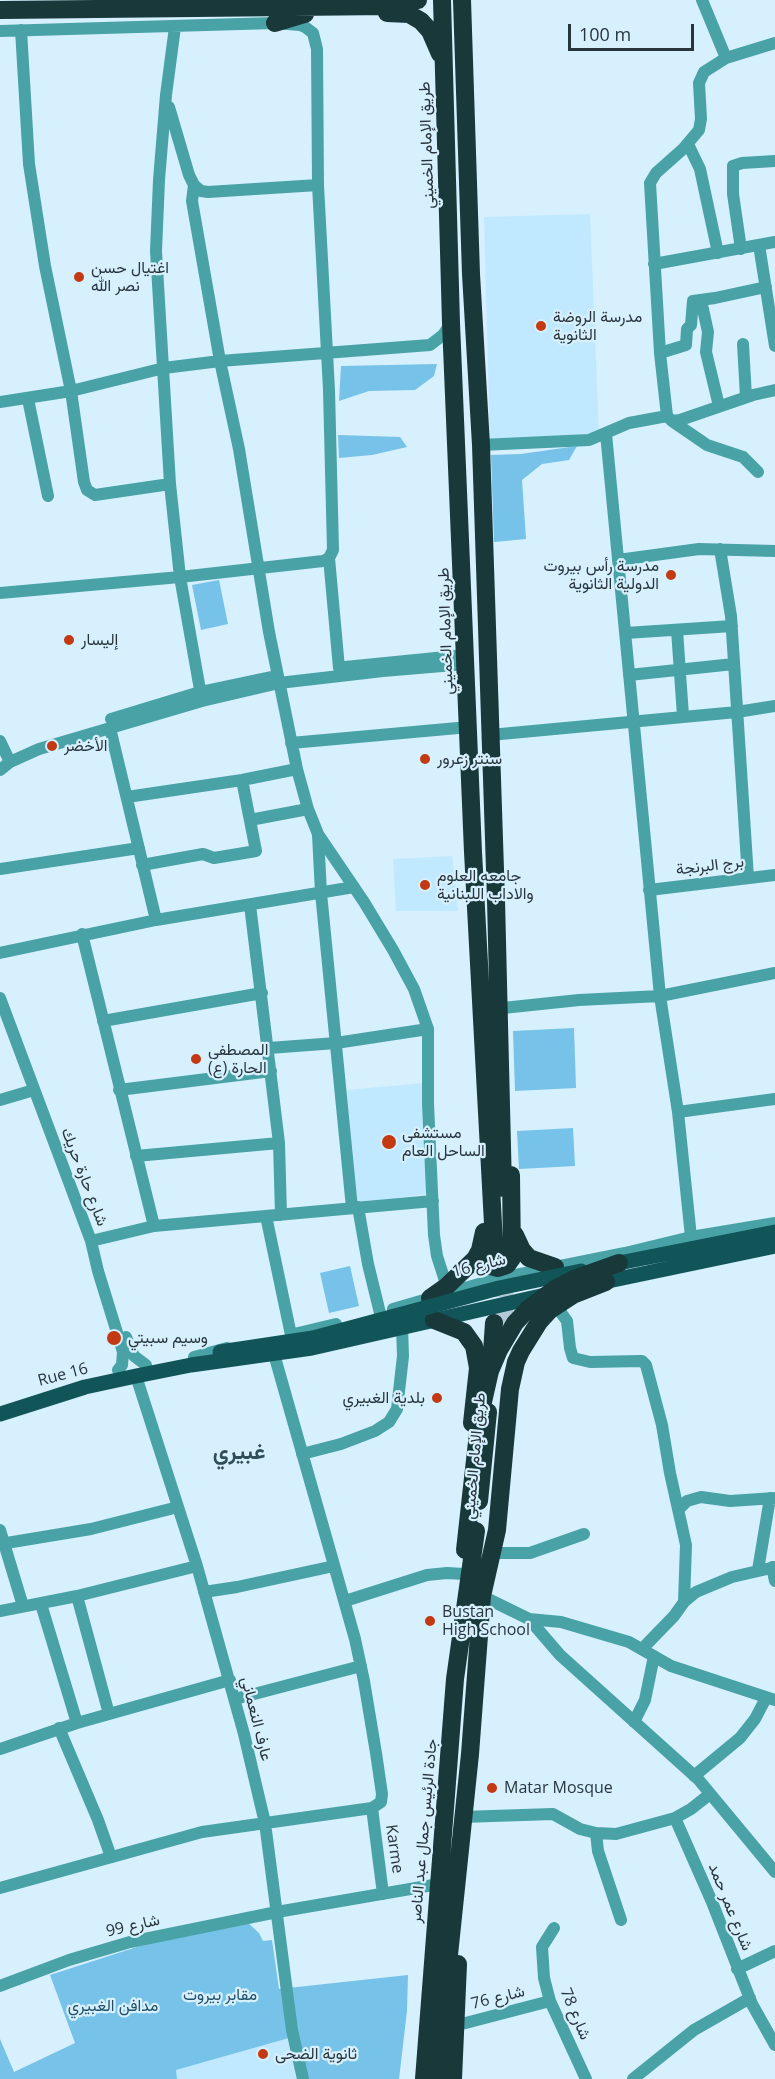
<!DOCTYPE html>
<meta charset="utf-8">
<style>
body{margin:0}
#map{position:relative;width:775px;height:2079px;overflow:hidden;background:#d6f0fe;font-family:"Open Sans",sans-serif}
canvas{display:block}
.scale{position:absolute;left:568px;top:24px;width:126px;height:27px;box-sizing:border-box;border:3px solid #28353c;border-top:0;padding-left:8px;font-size:18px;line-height:21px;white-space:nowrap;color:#28353c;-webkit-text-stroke:4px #d6f0fe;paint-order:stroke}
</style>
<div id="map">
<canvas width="775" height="2079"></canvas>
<div class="scale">100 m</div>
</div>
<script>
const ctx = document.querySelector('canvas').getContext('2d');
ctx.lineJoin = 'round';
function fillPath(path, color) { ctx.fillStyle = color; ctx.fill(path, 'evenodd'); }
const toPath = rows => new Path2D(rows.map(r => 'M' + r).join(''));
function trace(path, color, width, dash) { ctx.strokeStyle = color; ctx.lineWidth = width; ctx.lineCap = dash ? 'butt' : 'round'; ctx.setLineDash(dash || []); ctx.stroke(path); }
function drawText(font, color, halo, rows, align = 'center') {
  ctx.font = font + ' "Open Sans",Vazirmatn,sans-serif'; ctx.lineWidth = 4.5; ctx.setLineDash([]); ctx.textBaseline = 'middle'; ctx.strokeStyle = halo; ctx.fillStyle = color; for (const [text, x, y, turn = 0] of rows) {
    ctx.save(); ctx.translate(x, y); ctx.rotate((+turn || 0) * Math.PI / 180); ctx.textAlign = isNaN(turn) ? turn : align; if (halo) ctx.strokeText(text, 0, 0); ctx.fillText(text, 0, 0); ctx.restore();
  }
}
fillPath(toPath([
 [590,214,599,434,490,442,484,217],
 [452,856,458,911,396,911,393,859],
 [424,1083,428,1194,357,1203,347,1090],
 [289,2038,299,2079,177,2079,175,2070]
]), '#c0e9ff');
fillPath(toPath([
 [437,364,434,376,415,390,369,391,339,401,341,366],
 [338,435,400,437,407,447,372,455,339,458],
 [577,446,569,460,542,464,522,480,526,539,494,542,491,455,521,454],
 [219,580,228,624,201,630,192,585],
 [574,1028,576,1088,515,1091,513,1031],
 [573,1128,575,1166,519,1169,517,1131],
 [350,1266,359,1306,329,1313,320,1273],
 [246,1921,259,1933,263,1941,272,1940,279,1989,408,1975,407,2011,399,2079,299,2079,289,2038,176,2070,177,2079,0,2079,0,2039,14,2072,75,2043,50,1975,146,1944]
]), '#76c2e9');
trace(toPath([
 [504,1324,504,1287]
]), '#b3cbd7', 18, [18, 9]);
trace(toPath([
 [702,0,726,58],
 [175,27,166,95,159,180,156,251,170,484,180,577,202,701],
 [21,30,29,164,45,266,71,391,84,482,87,490,95,495,170,484],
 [0,31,275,23,300,25,305,27,313,33,317,49,318,185,329,390,333,550,329,558,323,561,180,577,0,593],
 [169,107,189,175,194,185,201,191,208,192,318,185],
 [688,144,700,169,718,253],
 [194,185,192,201,220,361,239,449,269,632,297,769,308,809,318,834,364,902,393,950,414,989,428,1029,428,1104,434,1235,437,1256,448,1290],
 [759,245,775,346],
 [741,249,733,194,733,166,742,163,775,161],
 [654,264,775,242],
 [701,300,708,332,706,352,719,406],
 [743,344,746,397],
 [660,353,686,345,687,329,691,325,693,301,715,298,766,287],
 [28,399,48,496],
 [0,402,71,391,164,368,220,361,430,345,443,335,451,323],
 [667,416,660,353,650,183,656,173,683,149,699,130,701,119,699,83,704,72,726,58,775,43],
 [672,421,707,445,743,457,758,472],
 [606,434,660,996,678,1112,691,1237],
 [481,445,589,440,629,423,667,416,672,421,680,420,753,395,775,390],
 [720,549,731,616,748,878],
 [329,558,339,668],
 [618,560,699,549,775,551],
 [677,630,683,716],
 [626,633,732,626],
 [345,667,466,655],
 [629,675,734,664],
 [111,719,200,692,271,677],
 [110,728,156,920],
 [490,735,737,712,775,706],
 [0,741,10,762],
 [291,743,469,727],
 [0,770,10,762,39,749,202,701,279,683,383,671,466,664],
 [127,797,242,780,297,769],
 [250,820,308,809],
 [318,835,321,893,352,1208],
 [142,865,203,854,214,858,256,851,242,780],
 [0,869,139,848],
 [649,890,775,875],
 [250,905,279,1143,281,1215],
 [82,934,154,1226],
 [0,953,156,920,354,887],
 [0,998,91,1241,98,1271,123,1352,122,1365,118,1370],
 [503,1008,579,1000,660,996,775,973],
 [103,1021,262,993],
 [269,1048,336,1043,428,1029],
 [119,1090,271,1071],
 [0,1100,34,1090],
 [678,1112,775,1099],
 [136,1156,279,1143],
 [358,1207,368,1264,380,1313],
 [266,1216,291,1335],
 [91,1241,154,1226,433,1201],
 [556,1306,567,1321,570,1348,573,1358,590,1362,642,1361,646,1365,662,1425,670,1473,686,1545,684,1602],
 [393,1309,496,1279,625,1253,691,1237,775,1223],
 [294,1334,336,1324],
 [126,1337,134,1356,146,1365],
 [194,1357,227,1348],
 [136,1376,197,1566,244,1734,265,1823,292,2030,303,2079],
 [302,1454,341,1444,375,1431,389,1422,397,1409,403,1356,402,1327],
 [679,1509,687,1501,701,1497,730,1501,775,1498],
 [0,1530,23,1606],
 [0,1544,91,1529,178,1507],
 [493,1553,530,1553,584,1534],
 [772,1567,775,1581],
 [758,1570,770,1498],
 [204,1592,237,1587,334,1566],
 [77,1596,109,1714],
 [482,1596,529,1619,561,1622,629,1642,671,1666,775,1700],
 [345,1601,427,1575,447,1573,464,1574],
 [41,1604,77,1723],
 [0,1611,77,1596,197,1566],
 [529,1619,560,1655,698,1779,775,1872],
 [643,1648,674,1616,684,1602,696,1592,732,1577,775,1567],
 [235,1699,361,1666],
 [634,1722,645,1700,654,1656],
 [59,1728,98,1820,111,1857],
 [0,1749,77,1723,230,1680],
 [694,1776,740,1738,755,1719,766,1698],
 [372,1808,383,1894],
 [462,1817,553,1814,580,1829,596,1833,616,1834,675,1818,691,1809,710,1794],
 [675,1818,712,1902,752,2004,775,2045],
 [596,1833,598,1851,621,1920],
 [0,1888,202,1832,372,1808,381,1802,382,1794,376,1753,364,1681,355,1639,274,1354],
 [554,1928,542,1947,544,1978,550,2001,586,2079],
 [737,1969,775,1951],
 [0,1986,69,1960,130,1942,277,1912,439,1884],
 [454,2026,550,2001],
 [633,2079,694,2030,750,1998]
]), '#49a2a6', 12);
trace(toPath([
 [619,1263,775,1232],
 [594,1284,775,1246],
 [0,1414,85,1387,136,1376,191,1365,312,1348,545,1295]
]), '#115558', 15);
trace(toPath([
 [442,0,451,323,473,852,495,1261],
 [462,0,471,274,481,445,496,900,503,1188],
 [0,10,388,6,418,0],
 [387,13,409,14,421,21,430,31,440,54],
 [275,23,305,14],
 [515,1235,522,1250,529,1258,555,1267],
 [487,1261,490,1266,498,1268,507,1265,512,1258,511,1175],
 [430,1298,447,1286,475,1259,480,1250,484,1232],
 [434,1320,464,1332,474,1346,478,1368,472,1423],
 [491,1366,494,1323],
 [479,1501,488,1412],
 [424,2079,455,1679,476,1531],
 [436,2079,470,1754,482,1596,497,1530,510,1389,516,1362,521,1351,539,1322,550,1310,573,1295,606,1282],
 [453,2079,458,1964]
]), '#18383a', 18);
trace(toPath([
 [220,1352,313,1338,499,1288,581,1271]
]), '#115558', 15);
trace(toPath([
 [465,1550,480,1415,490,1371,499,1350,515,1323,528,1309,555,1289,574,1279,619,1263]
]), '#18383a', 18);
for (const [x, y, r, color] of [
 [79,277,6,"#c23912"],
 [541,326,6,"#c23912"],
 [671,575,6,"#c23912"],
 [69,640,6,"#c23912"],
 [52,746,6,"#c23912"],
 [425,759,6,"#c23912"],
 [425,885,6,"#c23912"],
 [196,1059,6,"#c23912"],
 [389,1142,8,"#c23912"],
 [114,1338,8,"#c23912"],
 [437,1398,6,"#c23912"],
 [430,1621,6,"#c23912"],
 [492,1788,6,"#c23912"],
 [263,2054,6,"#c23912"]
]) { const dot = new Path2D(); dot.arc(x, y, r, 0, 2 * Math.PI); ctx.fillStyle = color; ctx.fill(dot); trace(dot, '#d6f0fe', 2); }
drawText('16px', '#28353c', '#d6f0fe', [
 ["طريق الإمام الخميني",427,145,-92],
 ["طريق الإمام الخميني",446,631,-92],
 ["برج البرنجة",710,866,-7],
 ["شارع حارة حريك",84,1177,69],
 ["شارع 16",479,1266,-14],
 ["Rue 16",63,1375,-15],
 ["طريق الإمام الخميني",475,1456,-85],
 ["عارف النعماني",256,1719,76],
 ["جادة الرئيس جمال عبد الناصر",424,1831,-85],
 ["Karme",394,1849,82],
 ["شارع عمر حمد",730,1907,68],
 ["شارع 99",133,1926,-13],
 ["شارع 76",498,1998,-14],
 ["شارع 78",575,2014,67]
]);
drawText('16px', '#28353c', '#d6f0fe', [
 ["اغتيال حسن",91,268],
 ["نصر الله",91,286],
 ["مدرسة الروضة",553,317],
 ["الثانوية",553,335],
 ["مدرسة رأس بيروت",659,566,"right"],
 ["الدولية الثانوية",659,584,"right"],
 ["إليسار",81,640],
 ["الأخضر",64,746],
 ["سنتر زعرور",437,759],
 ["جامعه العلوم",437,876],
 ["والاداب اللبنانية",437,894],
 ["المصطفى",208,1050],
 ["الحارة (ع)",208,1068],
 ["مستشفى",402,1133],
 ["الساحل العام",402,1151],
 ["وسيم سبيتي",128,1338],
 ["بلدية الغبيري",425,1398,"right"],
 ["Bustan",442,1612],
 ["High School",442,1630],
 ["Matar Mosque",504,1788],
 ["ثانوية الضحى",275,2054]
], 'left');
drawText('16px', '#215067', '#d6f0fe', [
 ["مقابر بيروت",220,1995],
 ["مدافن الغبيري",113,2006]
]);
drawText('bold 22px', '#304d5b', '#d6f0fe', [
 ["غبيري",239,1453]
]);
</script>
